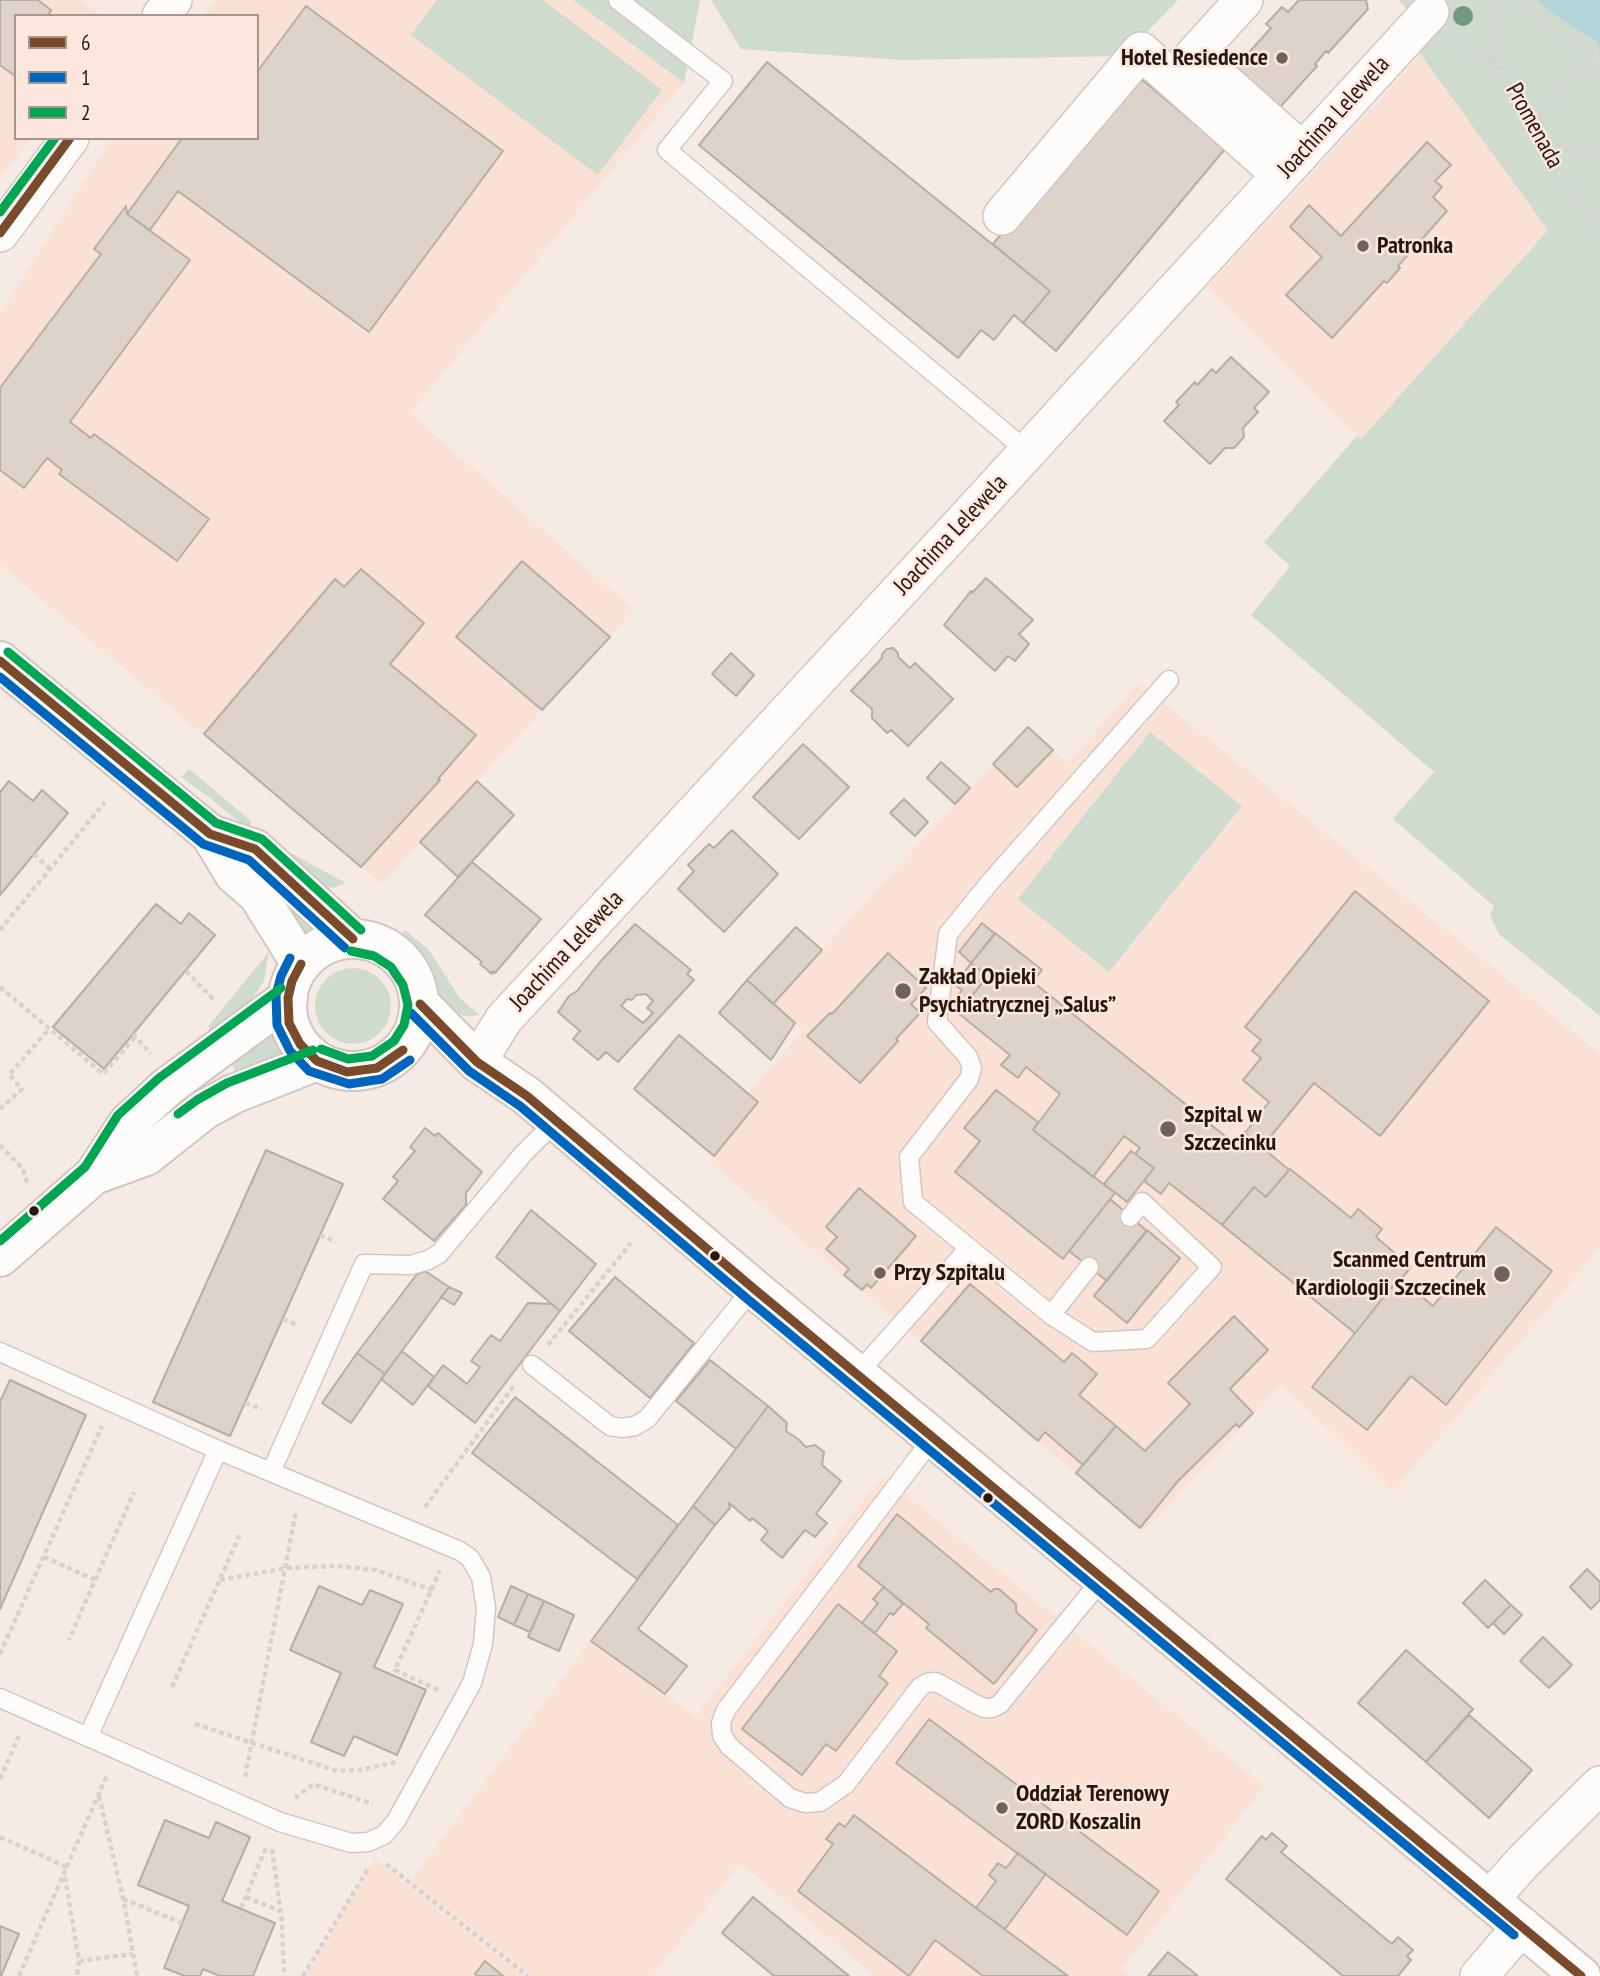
<!DOCTYPE html>
<meta charset="utf-8">
<style>
body{margin:0}
#map{position:relative;width:1600px;height:1976px;overflow:hidden;background:#f6eae4;font-family:"PT Sans Narrow",sans-serif}
canvas{display:block}
.legend{position:absolute;left:14px;top:14px;width:245px;height:126px;box-sizing:border-box;background:#fde6dd;border:2px solid #a7948c;margin:0;padding:9px 12px;list-style:none;font-size:21px;color:#251813}
.legend li{display:flex;align-items:center;gap:14px;height:35px}
.legend b{width:35px;border:2px solid #a7948c}
</style>
<div id="map">
<canvas width="1600" height="1976"></canvas>
<ul class="legend">
<li><b style="height:9px;background:#7a4b2a"></b>6</li>
<li><b style="height:9px;background:#0065bd"></b>1</li>
<li><b style="height:9px;background:#00a651"></b>2</li>
</ul>
</div>
<script>
const ctx = document.querySelector('canvas').getContext('2d');
ctx.lineJoin = 'round';
function fillPath(path, color) { ctx.fillStyle = color; ctx.fill(path, 'evenodd'); }
const toPath = rows => new Path2D(rows.map(r => 'M' + r).join(''));
function trace(path, color, width, dash) { ctx.strokeStyle = color; ctx.lineWidth = width; ctx.lineCap = dash ? 'butt' : 'round'; ctx.setLineDash(dash || []); ctx.stroke(path); }
function drawText(font, color, halo, rows, align = 'center') {
  ctx.font = font + ' "PT Sans Narrow",sans-serif'; ctx.lineWidth = 5; ctx.setLineDash([]); ctx.textBaseline = 'middle'; ctx.strokeStyle = halo; ctx.fillStyle = color; for (const [text, x, y, turn = 0] of rows) {
    ctx.save(); ctx.translate(x, y); ctx.rotate((+turn || 0) * Math.PI / 180); ctx.textAlign = isNaN(turn) ? turn : align; if (halo) ctx.strokeText(text, 0, 0); ctx.fillText(text, 0, 0); ctx.restore();
  }
}
fillPath(toPath([
 [0,0,81,0,102,16,16,16,16,138,31,138,0,178],
 [216,0,573,0,684,83,410,413,634,610,382,884,0,565,0,314,112,138,257,138,257,16,204,16],
 [1421,55,1548,229,1361,440,1208,286],
 [1139,683,1600,1054,1600,1248,1393,1492,1282,1384,1144,1531,710,1162,758,1102,748,1093,803,1031,773,1004,955,804,1028,727,1068,763],
 [882,1476,1264,1786,1122,1969,1129,1976,875,1976,740,1863,653,1976,533,1976,411,1881,591,1641,696,1717],
 [375,1859,408,1885,524,1976,306,1976]
]), '#fae1d6');
fillPath(toPath([
 [437,0,543,0,662,90,598,175,411,35],
 [573,0,700,0,684,83],
 [711,0,1178,0,1124,56,902,60,741,49],
 [1398,0,1600,0,1599,58,1600,63,1600,1016,1499,934,1490,915,1494,906,1393,819,1434,772,1251,615,1290,566,1106,397,1264,542,1357,436,1361,439,1548,230,1421,55,1404,5],
 [1150,732,1242,806,1109,972,1018,899],
 [189,769,251,821,251,832,210,798,181,777],
 [287,851,346,883,333,888,317,885,278,853],
 [264,872,325,931,304,941],
 [405,930,429,950,459,997,479,1015,465,1016,454,1012,446,1005,431,988,407,950,397,941],
 [269,952,264,981,257,992,245,1008,209,1036,209,1025],
 '315 1006a38 38 0 1 1 76 0a38 38 0 1 1-76 0Z',
 [273,1026,288,1058,240,1076,226,1058]
]), '#d0dbcf');
fillPath(toPath([
 [1538,0,1600,0,1600,63,1598,42,1571,26,1541,4]
]), '#b3d4d9');
const building = toPath([
 [0,0,38,0,51,10,49,14,51,16,16,16,15,76,0,65,0,0],
 [1299,0,1366,0,1368,9,1328,53,1326,51,1315,64,1317,66,1272,116,1225,79,1271,28,1266,24,1282,7,1288,12,1299,0],
 [306,6,503,151,369,332,178,191,150,230,127,214,182,138,257,138,257,72,306,6],
 [767,62,1050,291,1023,323,1014,315,994,340,981,330,958,358,699,145,767,62],
 [1135,74,1225,149,1056,351,1023,323,1050,291,993,244,1135,74],
 [1427,142,1451,165,1435,181,1442,187,1433,197,1447,211,1398,266,1400,268,1387,283,1384,281,1332,338,1286,295,1322,257,1290,227,1309,205,1341,236,1427,142],
 [126,206,127,214,190,260,70,422,91,438,94,434,209,519,177,561,59,474,62,470,47,458,24,488,0,470,0,388,101,254,94,249,126,206],
 [1231,357,1269,392,1254,408,1258,412,1243,428,1244,437,1234,448,1225,448,1210,464,1164,421,1179,405,1176,402,1195,382,1197,385,1212,369,1216,373,1231,357],
 [522,561,610,637,542,710,456,637,522,561],
 [361,569,424,623,390,664,476,735,438,779,440,780,361,867,204,734,335,579,344,587,361,569],
 [986,578,1033,620,1019,634,1029,644,1015,661,1008,656,995,671,944,625,971,591,972,593,986,578],
 [893,648,898,653,898,657,910,668,915,663,953,699,908,746,891,730,887,733,872,718,872,709,851,691,882,658,882,654,887,649,893,648],
 [731,653,754,675,736,696,712,674,731,653],
 [1028,727,1053,750,1017,787,993,764,1028,727],
 [803,744,849,787,799,839,753,797,803,744],
 [941,762,970,788,955,804,927,778,941,762],
 [9,781,33,801,42,790,68,813,0,895,0,792,9,781],
 [477,781,514,815,458,877,420,842,477,781],
 [904,799,928,822,915,836,890,813,904,799],
 [732,830,778,874,724,932,678,889,694,871,688,865,709,844,714,848,732,830],
 [472,862,541,919,495,973,493,971,492,974,480,964,482,962,425,915,472,862],
 [1355,891,1489,1001,1380,1136,1314,1083,1262,1147,1245,1133,1269,1102,1243,1080,1261,1058,1252,1051,1261,1040,1245,1027,1355,891],
 [156,904,181,924,189,913,215,935,104,1069,53,1027,156,904],
 [982,923,995,934,971,963,959,952,982,923],
 [635,924,691,970,687,974,694,980,618,1062,606,1052,598,1060,573,1039,580,1031,558,1012,569,996,577,991,600,962,635,924],
 [646,994,653,1001,647,1008,653,1013,643,1023,621,1006,627,999,632,1000,636,995,646,994],
 [796,927,822,950,773,1004,747,980,796,927],
 [995,933,1042,970,1033,982,1235,1144,1244,1132,1289,1170,1266,1197,1254,1187,1222,1225,1169,1183,1161,1194,1144,1181,1154,1168,1135,1154,1140,1148,1124,1136,1093,1177,1033,1130,1060,1094,1026,1067,1018,1078,1001,1065,1010,1055,958,1013,988,976,971,963,995,933],
 [888,953,926,988,911,1004,920,1013,896,1039,898,1041,860,1083,807,1036,830,1013,832,1014,888,953],
 [971,963,988,976,958,1013,950,1006,962,990,955,985,971,963],
 [747,980,795,1023,771,1060,719,1013,747,980],
 [679,1035,758,1102,714,1156,634,1089,679,1035],
 [996,1090,1038,1122,1033,1130,1115,1193,1063,1259,955,1172,980,1141,964,1128,996,1090],
 [425,1128,435,1136,438,1133,482,1172,466,1193,466,1205,434,1241,383,1199,398,1181,393,1177,415,1151,410,1147,425,1128],
 [266,1150,343,1184,230,1436,153,1402,266,1150],
 [1131,1151,1154,1168,1127,1202,1104,1184,1131,1151],
 [1290,1169,1351,1218,1358,1209,1382,1229,1376,1237,1411,1267,1401,1279,1399,1278,1355,1333,1222,1225,1254,1187,1266,1197,1290,1169],
 [859,1188,916,1236,871,1288,867,1284,862,1290,844,1275,849,1269,826,1249,837,1237,826,1227,859,1188],
 [1110,1199,1147,1231,1107,1281,1069,1251,1110,1199],
 [531,1210,596,1264,560,1311,496,1257,531,1210],
 [1496,1227,1552,1271,1446,1405,1411,1376,1367,1430,1312,1387,1399,1278,1433,1306,1496,1227],
 [1147,1230,1180,1258,1127,1323,1094,1296,1147,1230],
 [425,1271,449,1287,385,1374,357,1353,417,1274,425,1271],
 [615,1277,694,1343,650,1398,569,1331,615,1277],
 [970,1284,1064,1362,1072,1353,1097,1374,1079,1395,1116,1426,1083,1465,1045,1432,1038,1441,921,1341,970,1284],
 [449,1287,462,1293,454,1305,441,1297,449,1287],
 [528,1303,552,1304,560,1311,475,1423,428,1386,443,1365,467,1384,480,1367,471,1361,491,1335,500,1341,528,1303],
 [1234,1316,1268,1350,1230,1389,1253,1413,1239,1427,1236,1424,1178,1481,1140,1528,1076,1473,1116,1426,1145,1451,1190,1404,1168,1383,1234,1316],
 [402,1351,434,1377,413,1405,381,1379,402,1351],
 [357,1353,385,1374,351,1423,322,1403,357,1353],
 [710,1360,768,1406,736,1449,676,1401,710,1360],
 [10,1380,86,1415,0,1609,0,1402,10,1380],
 [515,1397,678,1525,637,1579,472,1453,515,1397],
 [768,1406,787,1423,786,1431,798,1439,806,1447,815,1445,824,1452,822,1465,841,1481,816,1514,827,1523,815,1537,805,1530,782,1558,761,1540,768,1531,752,1518,750,1521,729,1503,730,1508,715,1525,693,1506,768,1406],
 [693,1506,715,1525,638,1629,687,1666,665,1694,591,1641,693,1506],
 [897,1514,991,1592,994,1589,999,1589,1016,1604,1016,1612,1037,1630,994,1684,926,1628,929,1624,858,1566,897,1514],
 [1587,1569,1600,1582,1600,1600,1591,1609,1570,1587,1587,1569],
 [1485,1580,1511,1605,1488,1628,1463,1603,1485,1580],
 [319,1586,362,1605,370,1590,403,1604,374,1667,426,1690,397,1755,354,1736,344,1756,311,1742,341,1673,290,1650,319,1586],
 [511,1586,528,1594,514,1625,498,1617,511,1586],
 [884,1587,903,1604,893,1615,890,1613,875,1633,862,1623,878,1603,873,1599,884,1587],
 [528,1594,544,1601,530,1632,514,1625,528,1594],
 [544,1601,574,1615,559,1651,528,1637,544,1601],
 [838,1604,897,1651,879,1676,888,1683,836,1751,826,1744,802,1775,742,1729,838,1604],
 [1511,1605,1522,1615,1504,1634,1493,1623,1511,1605],
 [1543,1637,1572,1665,1549,1688,1520,1661,1543,1637],
 [1406,1650,1473,1709,1426,1762,1358,1703,1406,1650],
 [1469,1715,1532,1770,1489,1818,1426,1762,1469,1715],
 [929,1719,1159,1891,1127,1935,896,1763,929,1719],
 [854,1815,976,1908,1068,1976,983,1976,935,1940,909,1976,798,1891,833,1844,826,1839,839,1823,845,1827,854,1815],
 [165,1820,209,1838,216,1822,250,1837,222,1901,275,1923,253,1976,220,1976,203,1969,200,1976,185,1976,164,1968,189,1906,138,1885,165,1820],
 [1272,1833,1287,1846,1281,1852,1392,1944,1398,1937,1413,1950,1407,1956,1411,1960,1398,1976,1343,1976,1226,1879,1262,1836,1266,1840,1272,1833],
 [1018,1853,1046,1874,1005,1929,976,1908,996,1881,989,1875,998,1863,1006,1868,1018,1853],
 [753,1897,849,1976,774,1976,722,1933,753,1897],
 [0,1926,19,1934,1,1976,0,1976,0,1926],
 [1168,1952,1198,1976,1148,1976,1168,1952],
 [485,1961,503,1976,477,1976,475,1974,485,1961]
]);
fillPath(building, '#ded3ca');
trace(building, '#b6ada5', 2);
const service = toPath([
 [618,0,723,81,667,150,1027,451],
 [1130,1217,1142,1202,1212,1267,1147,1339,1093,1342,1051,1315,913,1202,909,1157,969,1079,972,1068,968,1057,937,1022,948,934,991,881,1169,680],
 [1051,1315,1089,1267],
 [0,1352,218,1450,460,1551,470,1558,481,1577,486,1608,483,1644,472,1683,396,1821,384,1835,368,1842,351,1843,280,1822,0,1698],
 [532,1365,610,1426,622,1428,635,1426,647,1419,753,1288],
 [857,1374,969,1248],
 [933,1438,726,1710,721,1723,722,1735,729,1746,790,1798,805,1803,820,1802,846,1784,920,1687,927,1683,935,1682,942,1685,977,1705,985,1708,992,1708,1000,1704,1103,1578],
 [271,1472,364,1264,411,1265,428,1260,439,1254,524,1153,556,1121],
 [88,1737,218,1450]
]);
const minor = toPath([
 [1244,0,1194,55,1302,151],
 [161,16,173,0],
 [1002,216,1141,51,1281,175],
 [0,233,70,138],
 [477,1062,504,1019,975,509,1430,12],
 [1490,1899,1523,1862,1600,1785],
 [1479,1976,1522,1926]
]);
const tertiary = toPath([
 [0,661,210,834,234,874,258,895,301,964],
 [210,834,255,849,353,939],
 '287 1005a66 66 0 1 1 132 0a66 66 0 1 1-132 0Z',
 [420,1004,477,1062,527,1096,753,1288,1581,1976],
 [94,1175,146,1156,204,1110,233,1094,317,1061],
 [0,1257,94,1175,128,1123,167,1087,288,998]
]);
trace(service, '#d3c6c1', 21);
trace(minor, '#d3c6c1', 40);
trace(tertiary, '#d3c6c1', 42);
trace(toPath([
 [1493,0,1496,4,1496,20,1492,39,1494,64],
 [1510,0,1589,50,1600,48],
 [1451,43,1477,53,1494,64,1507,77,1517,90,1546,153,1600,227],
 [1578,65,1600,74],
 [1533,128,1589,50],
 [1540,141,1600,160],
 [34,854,50,869],
 [0,930,105,802],
 [186,971,215,1001],
 [0,987,103,1074,135,1037],
 [133,1034,151,1054],
 [0,1109,22,1089,9,1075,49,1029],
 [0,1145,23,1169,27,1183],
 [320,1235,336,1242],
 [283,1319,299,1326],
 [548,1345,631,1243],
 [245,1403,262,1409],
 [425,1507,515,1384],
 [44,1557,95,1580,69,1640],
 [95,1580,134,1492],
 [220,1580,286,1568,337,1566,376,1570,432,1590],
 [0,1654,102,1426],
 [172,1687,240,1534],
 [438,1690,395,1670,440,1571],
 [195,1724,337,1771,360,1770,397,1762],
 [245,1777,296,1511],
 [0,1779,19,1736],
 [99,1796,124,1902,137,1976],
 [295,1798,313,1784,373,1804],
 [0,1837,67,1867],
 [272,1849,282,1922,284,1976],
 [386,1864,528,1976],
 [65,1877,79,1961,77,1976],
 [246,1897,280,1911],
 [123,1899,182,1923],
 [241,1908,267,1845],
 [79,1961,133,1954],
 [19,1976,107,1775],
 [303,1976,368,1869]
]), '#d7d2d0', 4.5, [5, 3.5]);
trace(service, '#fefcfb', 18);
trace(minor, '#fefcfb', 37);
trace(tertiary, '#fefcfb', 38);
trace(toPath([
 [0,233,70,138],
 [0,661,210,834,255,849,353,939],
 [301,964,292,981,288,998,289,1023,300,1044,317,1061,347,1072,377,1068,403,1050],
 [420,1004,477,1062,527,1096,753,1288,1581,1976]
]), '#7a4b2a', 9);
trace(toPath([
 [0,677,203,844,249,860,345,948],
 [290,958,281,976,276,995,277,1025,290,1051,309,1071,349,1084,382,1079,410,1060],
 [411,1013,469,1071,520,1106,745,1297,1514,1935]
]), '#0065bd', 9);
trace(toPath([
 [0,212,55,138],
 [8,652,216,823,262,839,361,930],
 [321,1049,348,1059,372,1056,394,1041,404,1025,408,1005,403,985,391,967,374,956,351,951],
 [178,1114,197,1100,227,1083,313,1050],
 [0,1241,85,1167,118,1115,159,1078,281,988]
]), '#00a651', 9);
ctx.fillStyle = '#749884';
for (const [x, y] of [
 [1463,16]
]) { ctx.beginPath(); ctx.arc(x, y, 10, 0, 2 * Math.PI); ctx.fill(); }
for (const [x, y, r, color] of [
 [1282,58,7,"#6e625c"],
 [1363,246,7,"#6e625c"],
 [903,991,9,"#6e625c"],
 [1168,1129,9,"#6e625c"],
 [34,1211,6,"#251813"],
 [715,1256,6,"#251813"],
 [880,1273,7,"#6e625c"],
 [1502,1274,9,"#6e625c"],
 [988,1498,6,"#251813"],
 [1002,1808,7,"#6e625c"]
]) { const dot = new Path2D(); dot.arc(x, y, r, 0, 2 * Math.PI); ctx.fillStyle = color; ctx.fill(dot); trace(dot, '#fde6dd', 2.5); }
drawText('bold 24px', '#251813', '#fde6dd', [
 ["Hotel Resiedence",1268,58,"right"],
 ["Patronka",1377,246],
 ["Zakład Opieki",919,977],
 ["Psychiatrycznej „Salus”",919,1005],
 ["Szpital w",1184,1115],
 ["Szczecinku",1184,1143],
 ["Scanmed Centrum",1486,1260,"right"],
 ["Kardiologii Szczecinek",1486,1288,"right"],
 ["Przy Szpitalu",894,1273],
 ["Oddział Terenowy",1016,1794],
 ["ZORD Koszalin",1016,1822]
], 'left');
drawText('24px', '#251813', '#fde6dd', [
 ["Joachima Lelewela",1334,117,-48],
 ["Promenada",1534,126,61],
 ["Joachima Lelewela",951,535,-47],
 ["Joachima Lelewela",567,951,-47]
]);
</script>
